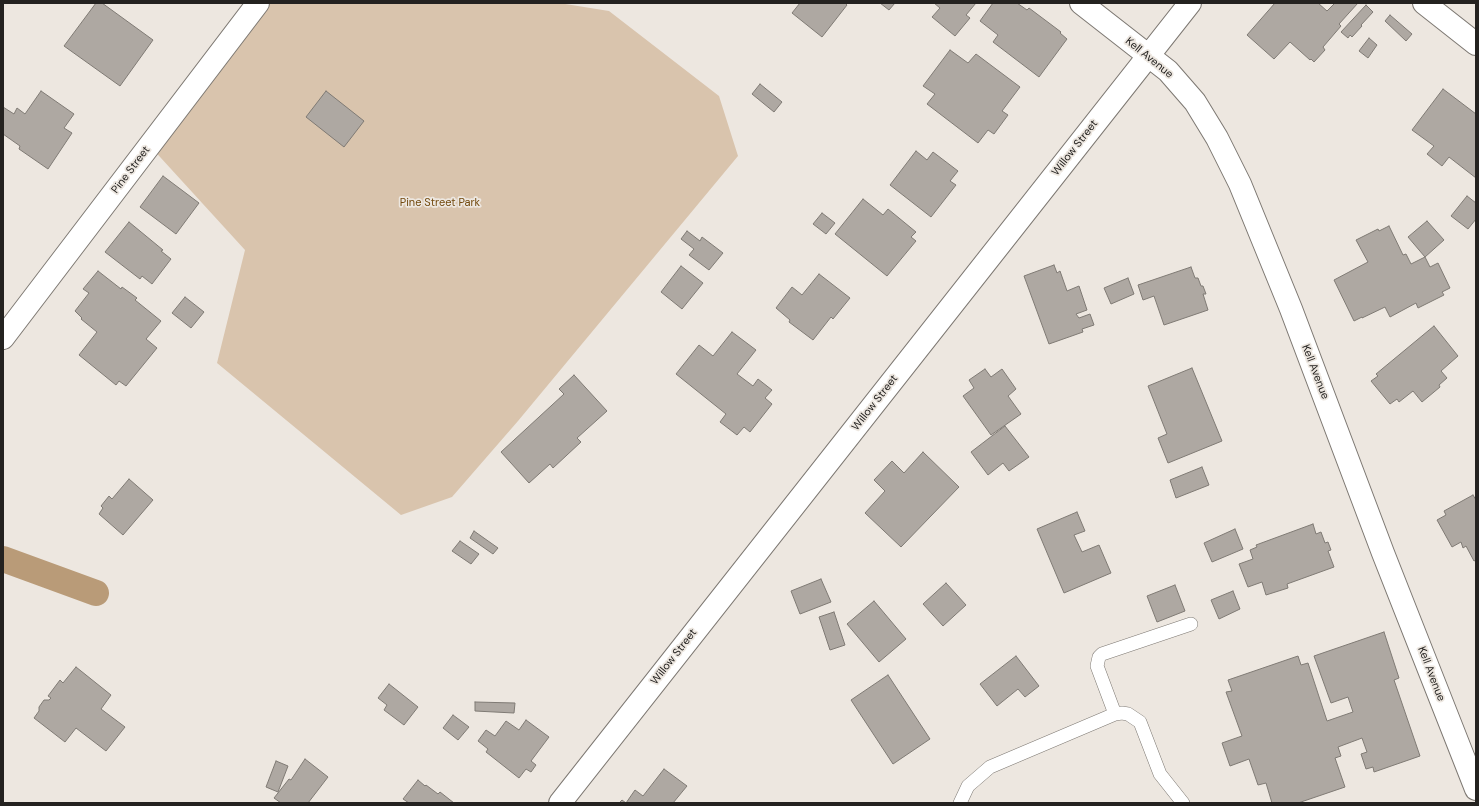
<!DOCTYPE html>
<style>
body{margin:0}
#map{position:relative;width:1479px;height:806px;overflow:hidden;background:#ede7e0;font-family:"DM Sans",sans-serif}
canvas{display:block}
.frame{position:absolute;inset:0;border:4px solid #242220;pointer-events:none}
</style>
<div id="map">
<canvas width="1479" height="806"></canvas>
<div class="frame"></div>
</div>
<script>
const ctx = document.querySelector('canvas').getContext('2d');
ctx.lineJoin = 'round';
function fillPath(path, color) { ctx.fillStyle = color; ctx.fill(path, 'evenodd'); }
const toPath = rows => new Path2D(rows.map(r => 'M' + r).join(''));
function trace(path, color, width, dash) { ctx.strokeStyle = color; ctx.lineWidth = width; ctx.lineCap = dash ? 'butt' : 'round'; ctx.setLineDash(dash || []); ctx.stroke(path); }
function drawText(font, color, halo, rows, align = 'center') {
  ctx.font = font + ' "DM Sans",sans-serif'; ctx.lineWidth = 3.5; ctx.setLineDash([]); ctx.textBaseline = 'middle'; ctx.strokeStyle = halo; ctx.fillStyle = color; for (const [text, x, y, turn = 0] of rows) {
    ctx.save(); ctx.translate(x, y); ctx.rotate((+turn || 0) * Math.PI / 180); ctx.textAlign = isNaN(turn) ? turn : align; if (halo) ctx.strokeText(text, 0, 0); ctx.fillText(text, 0, 0); ctx.restore();
  }
}
fillPath(toPath([
 [259,3,559,3,609,11,719,96,738,156,518,421,452,497,401,515,217,363,245,250,150,146]
]), '#d9c4ad');
trace(toPath([
 [3,559,96,593]
]), '#b99b78', 26);
const building = toPath([
 [96,3,102,3,153,40,120,86,64,46,96,3],
 [800,3,845,3,847,5,822,37,792,13,800,3],
 [880,3,895,3,889,10,880,3],
 [934,3,976,3,966,15,970,18,955,36,932,17,940,8,934,3],
 [993,3,1017,3,1027,10,1029,8,1061,32,1060,33,1067,39,1039,77,993,42,998,35,980,21,993,3],
 [1275,3,1318,3,1327,11,1335,3,1358,3,1339,24,1341,26,1323,47,1325,50,1314,62,1311,59,1310,60,1290,42,1274,59,1247,35,1275,3],
 [1366,5,1373,12,1361,25,1362,26,1352,37,1350,35,1348,38,1341,32,1366,5],
 [1390,15,1412,34,1406,41,1385,21,1390,15],
 [1369,38,1377,45,1368,58,1359,51,1369,38],
 [950,50,968,63,976,54,1020,87,1002,111,1008,115,994,134,988,130,978,143,927,104,935,94,923,86,950,50],
 [760,84,782,102,774,112,752,94,760,84],
 [1443,89,1476,114,1476,178,1449,157,1442,166,1427,154,1434,146,1412,130,1443,89],
 [41,91,74,114,64,128,72,133,48,169,19,149,20,146,3,134,3,107,14,114,17,108,25,114,41,91],
 [326,91,364,121,344,147,306,117,326,91],
 [916,151,927,160,933,152,958,171,950,181,956,185,931,217,890,185,916,151],
 [163,176,199,203,176,234,140,207,163,176],
 [1467,196,1476,203,1476,219,1468,229,1451,216,1467,196],
 [863,199,883,215,888,209,916,232,911,237,916,241,887,276,835,234,863,199],
 [822,213,835,223,826,234,813,224,822,213],
 [1427,221,1444,240,1425,257,1408,237,1427,221],
 [129,222,163,250,161,251,171,259,152,284,142,276,140,279,105,252,129,222],
 [1389,226,1403,255,1406,254,1411,264,1425,257,1430,267,1438,263,1450,288,1442,292,1444,295,1418,308,1416,303,1390,317,1385,307,1362,318,1362,317,1354,321,1334,280,1368,262,1356,240,1378,229,1379,231,1389,226],
 [687,231,700,241,702,237,723,253,709,270,689,255,694,249,681,239,687,231],
 [1054,265,1057,273,1060,271,1067,291,1079,286,1087,310,1076,314,1079,318,1090,314,1094,325,1082,329,1083,332,1049,344,1024,276,1054,265],
 [681,266,703,283,682,309,661,292,681,266],
 [1191,267,1195,278,1198,278,1201,286,1203,286,1206,294,1203,294,1208,310,1164,325,1154,296,1143,300,1138,285,1191,267],
 [98,271,121,289,122,287,137,298,135,300,161,321,146,339,157,348,126,386,119,381,116,385,79,355,97,332,81,319,82,318,75,311,89,293,83,289,98,271],
 [819,274,850,298,833,319,831,317,813,340,789,322,790,320,776,308,792,287,802,295,819,274],
 [1128,278,1134,294,1111,304,1104,288,1128,278],
 [185,297,204,312,191,328,172,313,185,297],
 [1434,326,1458,356,1441,371,1447,378,1439,385,1440,387,1422,402,1413,391,1399,402,1397,399,1390,404,1371,381,1378,376,1376,374,1434,326],
 [732,332,756,350,737,374,753,386,758,379,772,390,765,398,772,404,750,432,744,427,737,435,720,422,726,414,676,374,699,345,713,356,732,332],
 [1192,368,1222,441,1168,463,1158,438,1167,434,1148,386,1192,368],
 [985,369,991,377,1002,369,1016,389,1008,396,1021,414,991,435,963,396,974,388,969,380,985,369],
 [574,375,607,411,577,438,581,442,553,468,550,464,529,483,501,452,564,394,559,389,574,375],
 [1005,426,1029,457,1009,471,1003,463,988,475,971,452,1005,426],
 [923,452,959,487,901,547,865,513,885,491,874,480,892,461,904,473,923,452],
 [1202,467,1209,485,1176,498,1170,480,1202,467],
 [129,479,153,500,123,535,99,514,103,508,101,506,109,496,112,499,129,479],
 [1473,495,1476,500,1476,560,1474,561,1466,546,1463,548,1461,542,1452,547,1437,520,1446,515,1444,511,1473,495],
 [1077,512,1085,531,1074,535,1082,552,1099,545,1111,573,1064,593,1037,529,1077,512],
 [1313,524,1316,534,1321,532,1325,543,1328,542,1331,550,1328,551,1334,567,1287,584,1288,588,1266,595,1262,582,1248,587,1239,564,1253,559,1250,550,1257,547,1256,545,1313,524],
 [1235,529,1243,549,1212,562,1204,543,1235,529],
 [474,531,498,548,493,554,470,538,474,531],
 [460,541,479,554,471,564,452,551,460,541],
 [821,579,831,602,800,614,791,591,821,579],
 [946,583,966,605,943,626,923,604,946,583],
 [1175,585,1185,611,1157,622,1147,596,1175,585],
 [1233,591,1240,609,1219,619,1211,600,1233,591],
 [874,601,906,639,879,662,847,624,874,601],
 [834,612,845,645,830,650,819,617,834,612],
 [1384,632,1399,678,1394,680,1420,756,1374,772,1373,767,1366,769,1361,754,1367,752,1362,738,1338,747,1341,756,1335,758,1345,787,1298,803,1272,803,1266,783,1258,785,1249,759,1230,766,1222,743,1242,736,1226,692,1232,691,1228,680,1298,656,1301,665,1308,663,1327,721,1353,712,1348,697,1331,703,1314,656,1384,632],
 [1016,656,1039,686,1025,697,1018,689,997,706,980,684,1016,656],
 [76,667,111,695,101,709,125,727,106,751,76,728,65,742,34,718,39,711,39,707,44,700,49,700,51,698,48,696,60,680,63,683,76,667],
 [888,675,930,739,893,764,851,700,888,675],
 [389,684,418,707,404,725,384,710,387,705,378,698,389,684],
 [475,702,515,703,514,713,475,711,475,702],
 [453,715,469,727,458,740,443,728,453,715],
 [526,720,549,737,531,761,536,765,531,772,526,769,519,778,486,752,488,749,478,741,486,730,495,736,506,721,519,730,526,720],
 [305,759,328,777,308,803,281,803,274,798,289,779,291,780,305,759],
 [276,761,288,766,278,792,266,787,276,761],
 [664,769,687,786,673,803,619,803,622,800,626,803,635,790,643,796,664,769],
 [418,780,425,786,426,785,438,794,440,792,454,803,409,803,403,799,418,780]
]);
fillPath(building, '#aea8a2');
trace(building, '#7f7a74', 1);
const lane = toPath([
 [1115,714,1097,666,1099,657,1102,654,1191,624],
 [960,803,968,786,990,767,1115,714,1122,713,1128,714,1140,722,1160,774,1183,803]
]);
const street = toPath([
 [1081,3,1168,71,1195,102,1217,138,1240,184,1291,309,1383,553,1476,789],
 [1424,3,1476,44],
 [3,338,258,3],
 [560,803,1190,3]
]);
trace(lane, '#7d7872', 14);
trace(street, '#7d7872', 24);
trace(lane, '#fff', 13);
trace(street, '#fff', 22);
drawText('11px', '#242220', '#ede7e0', [
 ["Kell Avenue",1149,58,39],
 ["Willow Street",1075,148,-52],
 ["Pine Street",131,170,-53],
 ["Kell Avenue",1315,372,69],
 ["Willow Street",875,403,-52],
 ["Willow Street",674,657,-52],
 ["Kell Avenue",1431,674,69]
]);
drawText('11px', '#72490d', '#ede7e0', [
 ["Pine Street Park",440,203]
]);
</script>
